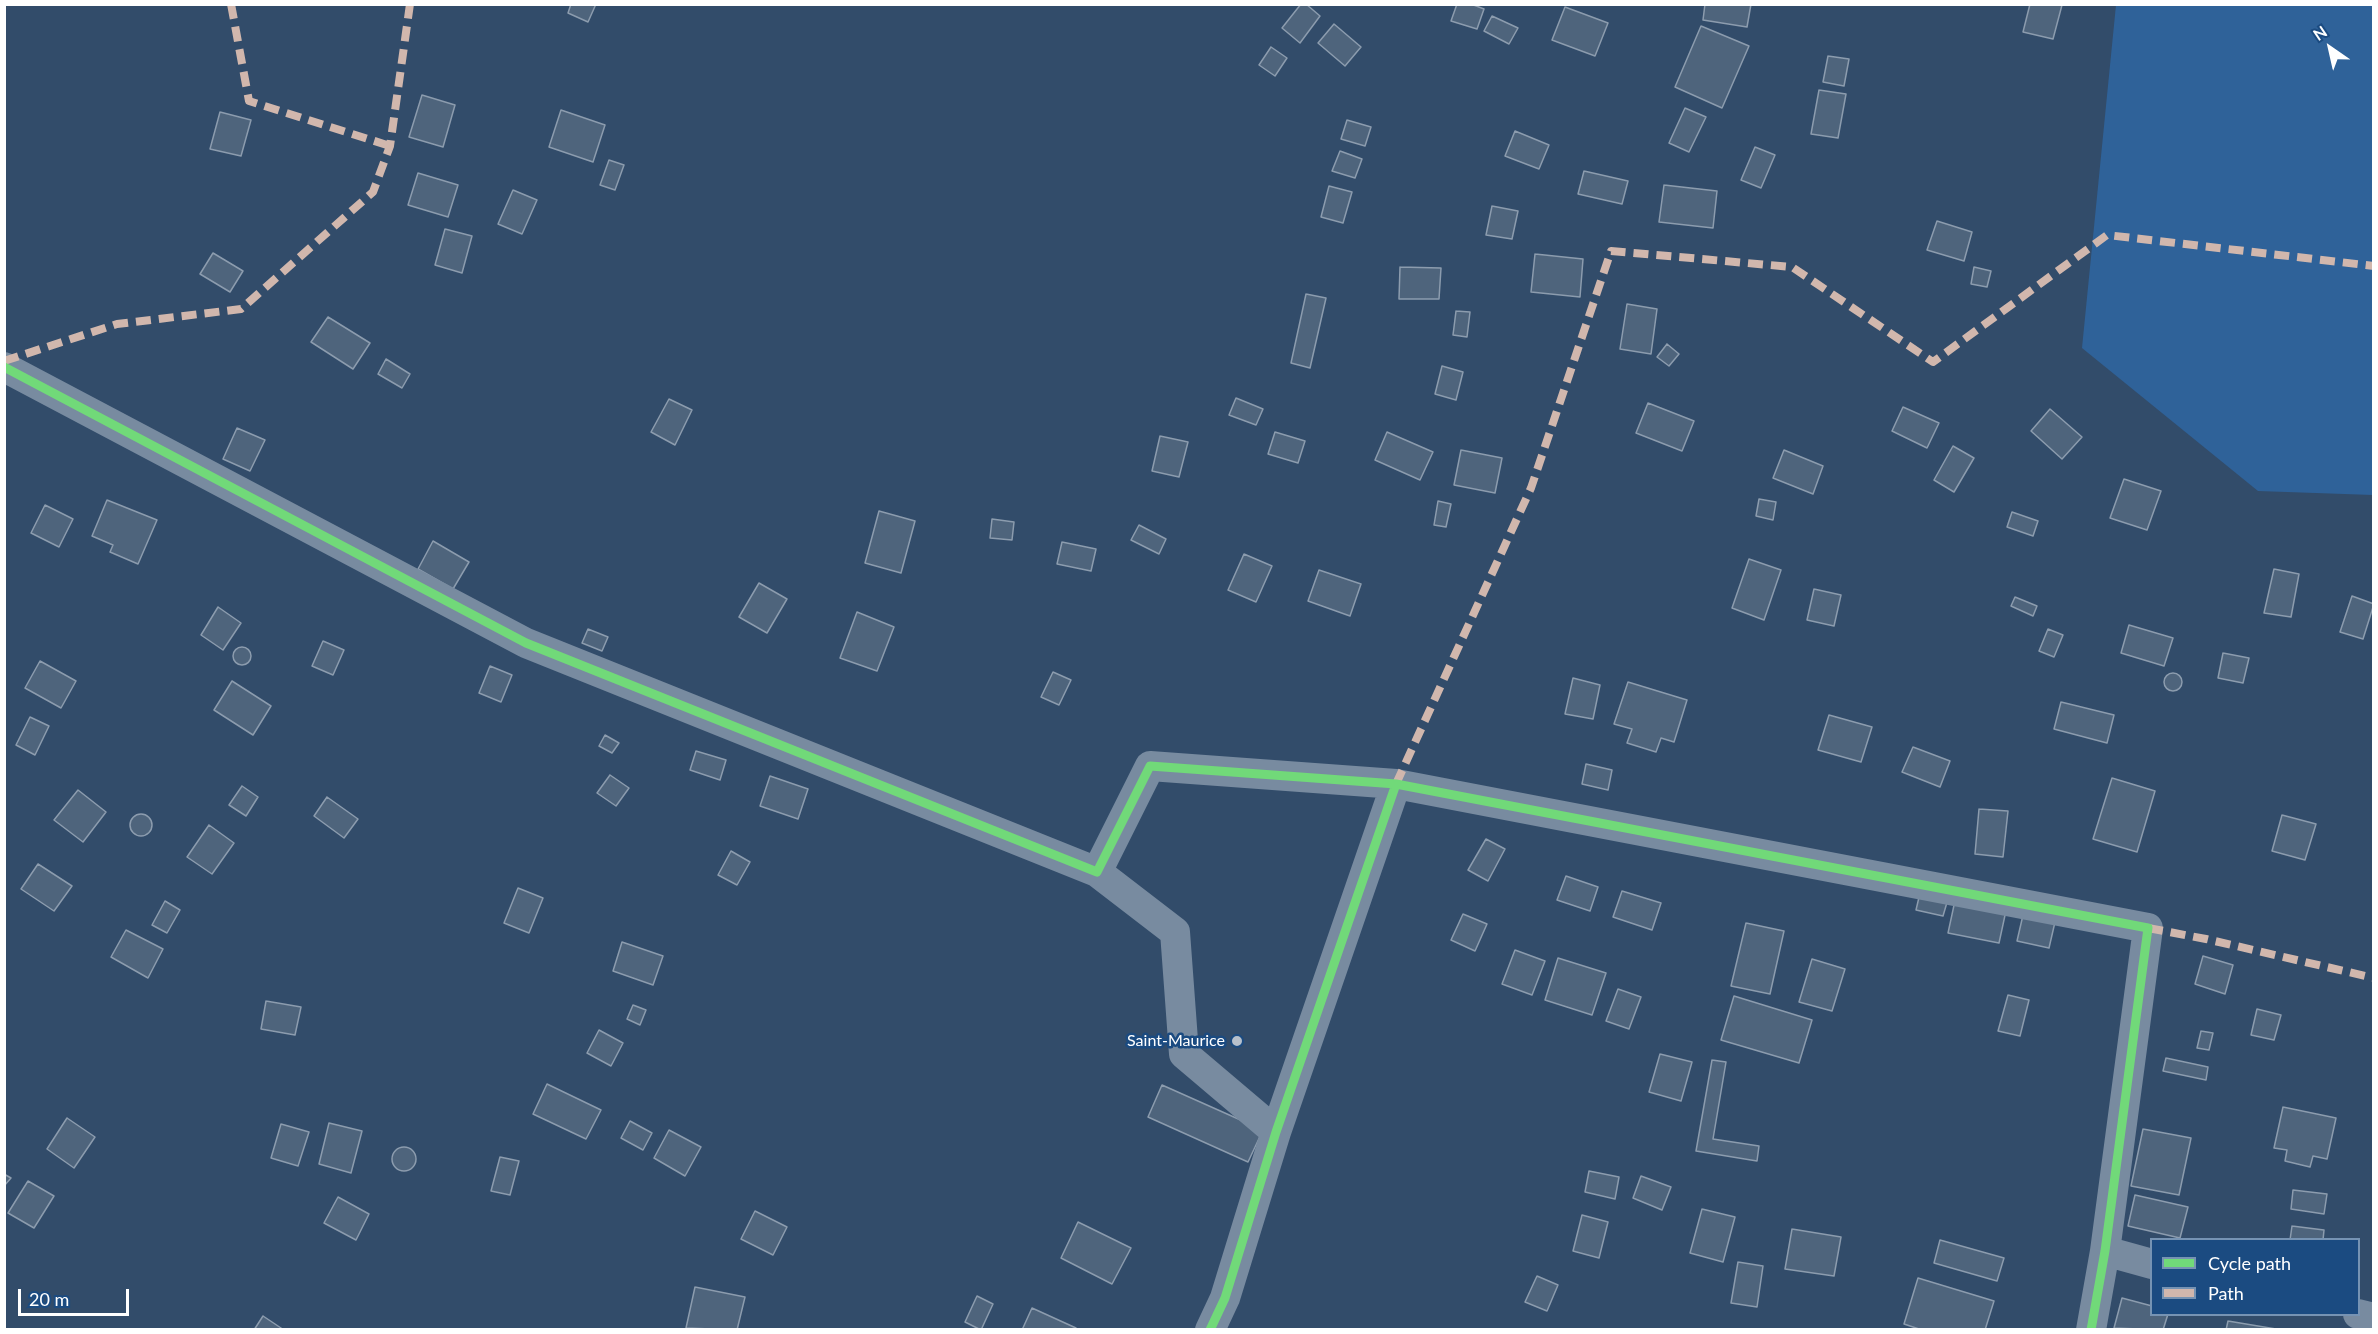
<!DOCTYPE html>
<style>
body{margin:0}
#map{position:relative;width:2378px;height:1334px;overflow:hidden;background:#324c6a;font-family:Lato,sans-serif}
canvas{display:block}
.frame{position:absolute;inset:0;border:6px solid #fff;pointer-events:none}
.legend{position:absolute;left:2150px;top:1238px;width:210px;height:78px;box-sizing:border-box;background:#1b4b81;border:2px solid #7693b3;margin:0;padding:8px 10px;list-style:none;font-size:18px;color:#fff}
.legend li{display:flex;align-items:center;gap:12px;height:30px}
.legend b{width:30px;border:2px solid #7693b3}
.north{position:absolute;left:2300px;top:18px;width:60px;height:60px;-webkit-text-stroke:4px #1b4b81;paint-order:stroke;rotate:326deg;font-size:16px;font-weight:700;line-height:24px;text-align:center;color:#fff}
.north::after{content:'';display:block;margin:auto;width:21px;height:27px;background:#fff;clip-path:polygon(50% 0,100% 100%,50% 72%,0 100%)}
.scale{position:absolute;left:18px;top:1289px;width:111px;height:27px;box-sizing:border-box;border:3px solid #fff;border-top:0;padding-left:8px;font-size:18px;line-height:21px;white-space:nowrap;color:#fff;-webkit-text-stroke:4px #1b4b81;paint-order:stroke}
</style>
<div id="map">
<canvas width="2378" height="1334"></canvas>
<div class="frame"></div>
<ul class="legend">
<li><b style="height:8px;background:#71d979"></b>Cycle path</li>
<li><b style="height:8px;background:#d1b7ad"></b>Path</li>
</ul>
<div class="north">N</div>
<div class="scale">20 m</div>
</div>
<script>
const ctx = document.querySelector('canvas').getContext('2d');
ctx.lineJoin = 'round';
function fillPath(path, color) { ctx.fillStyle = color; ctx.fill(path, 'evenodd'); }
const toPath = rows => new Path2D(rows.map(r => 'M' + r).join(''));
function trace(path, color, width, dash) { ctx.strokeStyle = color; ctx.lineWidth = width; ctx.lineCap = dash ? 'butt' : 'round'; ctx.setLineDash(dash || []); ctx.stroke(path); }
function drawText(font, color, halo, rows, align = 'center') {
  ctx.font = font + ' Lato,sans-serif'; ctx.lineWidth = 5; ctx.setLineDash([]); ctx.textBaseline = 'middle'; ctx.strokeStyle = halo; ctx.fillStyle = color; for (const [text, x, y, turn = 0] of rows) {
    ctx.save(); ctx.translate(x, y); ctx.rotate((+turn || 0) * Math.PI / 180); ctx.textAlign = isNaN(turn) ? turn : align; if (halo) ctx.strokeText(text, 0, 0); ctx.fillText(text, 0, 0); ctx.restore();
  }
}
fillPath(toPath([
 [2116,5,2373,5,2373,495,2258,491,2082,348]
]), '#2f6299');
const building = toPath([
 [571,4,596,4,588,22,568,13,571,4],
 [1301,4,1306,4,1320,16,1300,43,1282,28,1301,4],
 [1457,4,1471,4,1484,9,1477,29,1451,21,1457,4],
 [1705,4,1751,4,1747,27,1703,20,1705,4],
 [2030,4,2062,5,2053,39,2023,32,2030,4],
 [1565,7,1608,23,1595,56,1552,40,1565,7],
 [1492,16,1518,28,1509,44,1484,31,1492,16],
 [1334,24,1361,47,1345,66,1318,43,1334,24],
 [1701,26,1749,46,1722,108,1675,87,1701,26],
 [1271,47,1287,58,1275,76,1259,65,1271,47],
 [1828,56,1849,59,1844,86,1823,82,1828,56],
 [1819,90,1846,94,1838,138,1811,134,1819,90],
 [422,95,455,105,443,147,409,137,422,95],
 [1685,108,1706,117,1689,152,1669,143,1685,108],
 [561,110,605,125,593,162,549,147,561,110],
 [220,112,251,120,241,156,210,149,220,112],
 [1347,120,1371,127,1365,146,1341,139,1347,120],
 [1515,131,1549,145,1539,169,1505,156,1515,131],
 [1755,147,1775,155,1761,188,1741,180,1755,147],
 [1340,151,1362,159,1355,178,1332,171,1340,151],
 [609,160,624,165,615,190,600,185,609,160],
 [1584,171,1628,181,1622,204,1578,194,1584,171],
 [418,173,458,185,448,217,408,205,418,173],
 [1664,185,1717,191,1713,228,1659,222,1664,185],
 [1329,186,1352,192,1343,223,1321,217,1329,186],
 [513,190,537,200,522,234,498,224,513,190],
 [1492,206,1518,211,1512,239,1486,235,1492,206],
 [1937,221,1972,232,1964,261,1927,250,1937,221],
 [445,229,472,236,462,273,435,265,445,229],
 [213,253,243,271,230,292,200,274,213,253],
 [1535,254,1583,259,1580,297,1531,292,1535,254],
 [1400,267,1441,268,1439,299,1399,299,1400,267],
 [1974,267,1991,271,1987,287,1971,284,1974,267],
 [1306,294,1326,298,1310,368,1291,363,1306,294],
 [1627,304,1657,309,1651,354,1620,349,1627,304],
 [1456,311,1470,312,1467,337,1453,335,1456,311],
 [328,317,370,343,353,369,311,342,328,317],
 [1667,344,1679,354,1669,366,1657,357,1667,344],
 [386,359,410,374,402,388,378,374,386,359],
 [1442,366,1463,372,1456,400,1435,394,1442,366],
 [1236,398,1263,409,1256,425,1229,415,1236,398],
 [669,399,692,410,675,445,651,432,669,399],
 [1648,403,1694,421,1682,451,1636,433,1648,403],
 [1903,407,1939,423,1927,448,1892,431,1903,407],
 [2050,409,2082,437,2062,459,2031,431,2050,409],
 [237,428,265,440,250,471,223,459,237,428],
 [1275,432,1305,441,1298,463,1268,454,1275,432],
 [1387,432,1433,452,1420,480,1375,460,1387,432],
 [1160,436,1188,442,1179,477,1152,471,1160,436],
 [1953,446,1974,458,1954,492,1934,480,1953,446],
 [1461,450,1502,458,1495,493,1454,485,1461,450],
 [1784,450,1823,466,1813,494,1773,478,1784,450],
 [2124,479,2161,491,2147,530,2110,518,2124,479],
 [1759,499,1776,502,1773,520,1756,516,1759,499],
 [107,500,157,520,138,564,110,552,113,545,92,536,107,500],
 [1438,501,1451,504,1446,527,1434,525,1438,501],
 [45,505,73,519,59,547,31,533,45,505],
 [879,511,915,521,901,573,865,563,879,511],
 [2012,512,2038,521,2033,536,2007,527,2012,512],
 [992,519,1014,522,1012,540,990,538,992,519],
 [1139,525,1166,539,1159,554,1131,540,1139,525],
 [433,541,469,562,453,589,418,569,433,541],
 [1062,542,1096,549,1091,571,1057,564,1062,542],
 [1244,554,1272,566,1256,602,1228,590,1244,554],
 [1749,559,1781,570,1764,620,1732,608,1749,559],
 [2274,569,2299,574,2291,617,2264,613,2274,569],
 [1319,570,1361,584,1350,616,1308,601,1319,570],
 [759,583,787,599,767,633,739,617,759,583],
 [1814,589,1841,595,1834,626,1807,620,1814,589],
 [2352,596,2374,604,2363,639,2340,632,2352,596],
 [2015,597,2037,606,2033,616,2011,606,2015,597],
 [218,607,241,623,223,650,201,635,218,607],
 [857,612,894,627,877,671,840,658,857,612],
 [2129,625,2173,638,2164,666,2121,653,2129,625],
 [588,629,608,637,602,651,582,643,588,629],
 [2048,629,2063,635,2054,657,2039,651,2048,629],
 [323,641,344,650,333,675,312,666,323,641],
 '233 656a9 9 0 1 1 18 0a9 9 0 1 1-18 0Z',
 [2223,653,2249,658,2243,683,2218,678,2223,653],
 [40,661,76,681,61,708,25,688,40,661],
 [490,666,512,675,501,702,479,693,490,666],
 [1053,672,1071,680,1059,705,1041,697,1053,672],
 '2164 682a9 9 0 1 1 18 0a9 9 0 1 1-18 0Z',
 [1573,678,1600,685,1593,719,1565,714,1573,678],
 [232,681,271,706,253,735,214,710,232,681],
 [1628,682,1687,700,1674,742,1661,738,1656,752,1627,743,1632,729,1614,724,1628,682],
 [2061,702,2114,715,2107,743,2054,729,2061,702],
 [1829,715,1872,727,1861,762,1818,750,1829,715],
 [30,717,49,726,35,755,16,745,30,717],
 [605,735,619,743,612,753,599,746,605,735],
 [1913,747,1950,761,1940,787,1902,772,1913,747],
 [696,751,726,760,720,780,690,770,696,751],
 [1586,764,1612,770,1608,790,1582,784,1586,764],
 [610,775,629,788,616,806,597,793,610,775],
 [770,776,808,789,798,819,760,806,770,776],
 [2112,778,2155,791,2137,852,2093,839,2112,778],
 [242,786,258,797,246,816,229,805,242,786],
 [78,790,106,812,83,842,54,820,78,790],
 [327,797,358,819,344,838,314,816,327,797],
 [1979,809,2008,811,2003,857,1975,854,1979,809],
 '130 825a11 11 0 1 1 22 0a11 11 0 1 1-22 0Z',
 [2282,815,2316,824,2305,860,2272,851,2282,815],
 [209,825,234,843,212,874,187,857,209,825],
 [1486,839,1505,849,1488,881,1468,870,1486,839],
 [731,851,750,862,737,885,718,875,731,851],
 [38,864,72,886,54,911,21,889,38,864],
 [1566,876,1598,887,1590,911,1557,900,1566,876],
 [518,888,543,898,529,933,504,923,518,888],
 [1622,891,1661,903,1652,930,1613,917,1622,891],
 [1920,893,1948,899,1943,916,1916,910,1920,893],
 [1956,896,2007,906,1999,943,1948,933,1956,896],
 [165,901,180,910,167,933,152,925,165,901],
 [1463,914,1487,924,1475,951,1451,940,1463,914],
 [2023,915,2055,922,2049,948,2017,941,2023,915],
 [1746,923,1784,931,1770,994,1731,986,1746,923],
 [126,930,163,949,148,978,111,957,126,930],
 [622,942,663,956,653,985,613,971,622,942],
 [1515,950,1545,961,1532,995,1502,984,1515,950],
 [2203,956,2233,965,2225,994,2195,984,2203,956],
 [1558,958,1606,973,1592,1015,1545,1000,1558,958],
 [1812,959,1845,969,1832,1011,1799,1002,1812,959],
 [1618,989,1641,997,1629,1029,1606,1021,1618,989],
 [2008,995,2029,1000,2020,1036,1998,1031,2008,995],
 [1734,996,1812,1020,1799,1063,1721,1040,1734,996],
 [266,1001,301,1007,295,1035,261,1029,266,1001],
 [633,1005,646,1010,640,1025,627,1019,633,1005],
 [2257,1009,2281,1015,2274,1040,2251,1035,2257,1009],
 [599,1030,623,1043,611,1066,587,1053,599,1030],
 [2201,1031,2213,1033,2209,1050,2197,1048,2201,1031],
 [1660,1054,1692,1062,1681,1101,1649,1092,1660,1054],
 [2166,1058,2208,1067,2206,1080,2163,1071,2166,1058],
 [1712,1060,1726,1062,1713,1139,1759,1146,1757,1161,1696,1151,1712,1060],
 [547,1084,601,1110,586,1139,533,1114,547,1084],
 [1162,1085,1263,1130,1248,1162,1148,1117,1162,1085],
 [2283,1107,2336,1118,2327,1159,2313,1156,2310,1167,2285,1161,2287,1150,2274,1148,2283,1107],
 [67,1118,95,1137,74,1168,47,1149,67,1118],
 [630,1121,652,1133,643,1150,621,1138,630,1121],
 [329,1123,362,1131,351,1173,319,1164,329,1123],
 [281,1124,309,1132,298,1166,271,1158,281,1124],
 [2143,1129,2191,1138,2179,1195,2131,1186,2143,1129],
 [669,1130,701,1147,685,1176,654,1158,669,1130],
 '392 1159a12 12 0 1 1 24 0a12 12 0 1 1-24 0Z',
 [500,1157,519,1161,510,1195,491,1191,500,1157],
 [1589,1171,1619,1177,1615,1199,1585,1192,1589,1171],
 [4,1174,11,1178,4,1186,4,1174],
 [1641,1176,1671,1187,1662,1210,1633,1198,1641,1176],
 [28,1181,54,1196,34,1228,8,1213,28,1181],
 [2293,1190,2327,1194,2324,1214,2291,1209,2293,1190],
 [2135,1195,2188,1207,2180,1238,2128,1226,2135,1195],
 [338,1197,369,1214,356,1240,324,1223,338,1197],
 [1702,1209,1735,1217,1723,1262,1690,1253,1702,1209],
 [755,1211,787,1227,773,1255,741,1239,755,1211],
 [1582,1215,1608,1222,1599,1258,1573,1251,1582,1215],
 [1078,1222,1131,1248,1112,1284,1061,1258,1078,1222],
 [2292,1226,2324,1230,2323,1240,2290,1240,2292,1226],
 [1792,1229,1841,1237,1834,1276,1785,1269,1792,1229],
 [1940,1240,2004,1258,1997,1281,1934,1263,1940,1240],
 [1738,1262,1763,1266,1757,1307,1731,1303,1738,1262],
 [1537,1276,1558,1285,1547,1311,1525,1302,1537,1276],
 [1918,1278,1994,1301,1985,1330,1922,1330,1904,1324,1918,1278],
 [695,1287,745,1297,737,1330,686,1328,695,1287],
 [977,1296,993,1304,981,1330,965,1322,977,1296],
 [2122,1298,2152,1306,2152,1314,2168,1314,2163,1330,2114,1328,2122,1298],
 [1032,1308,1076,1328,1075,1330,1022,1330,1032,1308],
 [263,1316,284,1330,254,1330,263,1316],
 [2228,1321,2282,1330,2226,1330,2228,1321]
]);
fillPath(building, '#4e647c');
trace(building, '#8c9cae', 1.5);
trace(toPath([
 [4,367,526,643,1097,872,1150,766,1396,784,2148,928,2105,1251,2091,1330],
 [1097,872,1175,932,1184,1054,1276,1132],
 [2105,1251,2152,1264],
 [2358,1314,2374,1318],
 [1210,1330,1225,1298,1276,1132,1396,784]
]), '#788ba0', 30);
trace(toPath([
 [231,4,249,101,390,146],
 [4,361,117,324,241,309,373,192,390,146,410,4],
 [1396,784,1531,488,1611,251,1792,267,1933,362,2107,235,2374,266],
 [2148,928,2206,939,2374,978]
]), '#d1b7ad', 8, [15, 8]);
trace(toPath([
 [4,367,526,643,1097,872,1150,766,1396,784,2148,928,2105,1251,2091,1330],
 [1210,1330,1225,1298,1276,1132,1396,784]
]), '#71d979', 9);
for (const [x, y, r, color] of [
 [1237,1041,6,"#b7c0cb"]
]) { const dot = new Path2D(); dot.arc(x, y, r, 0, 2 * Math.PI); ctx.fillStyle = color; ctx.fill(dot); trace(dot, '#1b4b81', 2); }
drawText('16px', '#fff', '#1b4b81', [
 ["Saint-Maurice",1225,1041]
], 'right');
</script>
